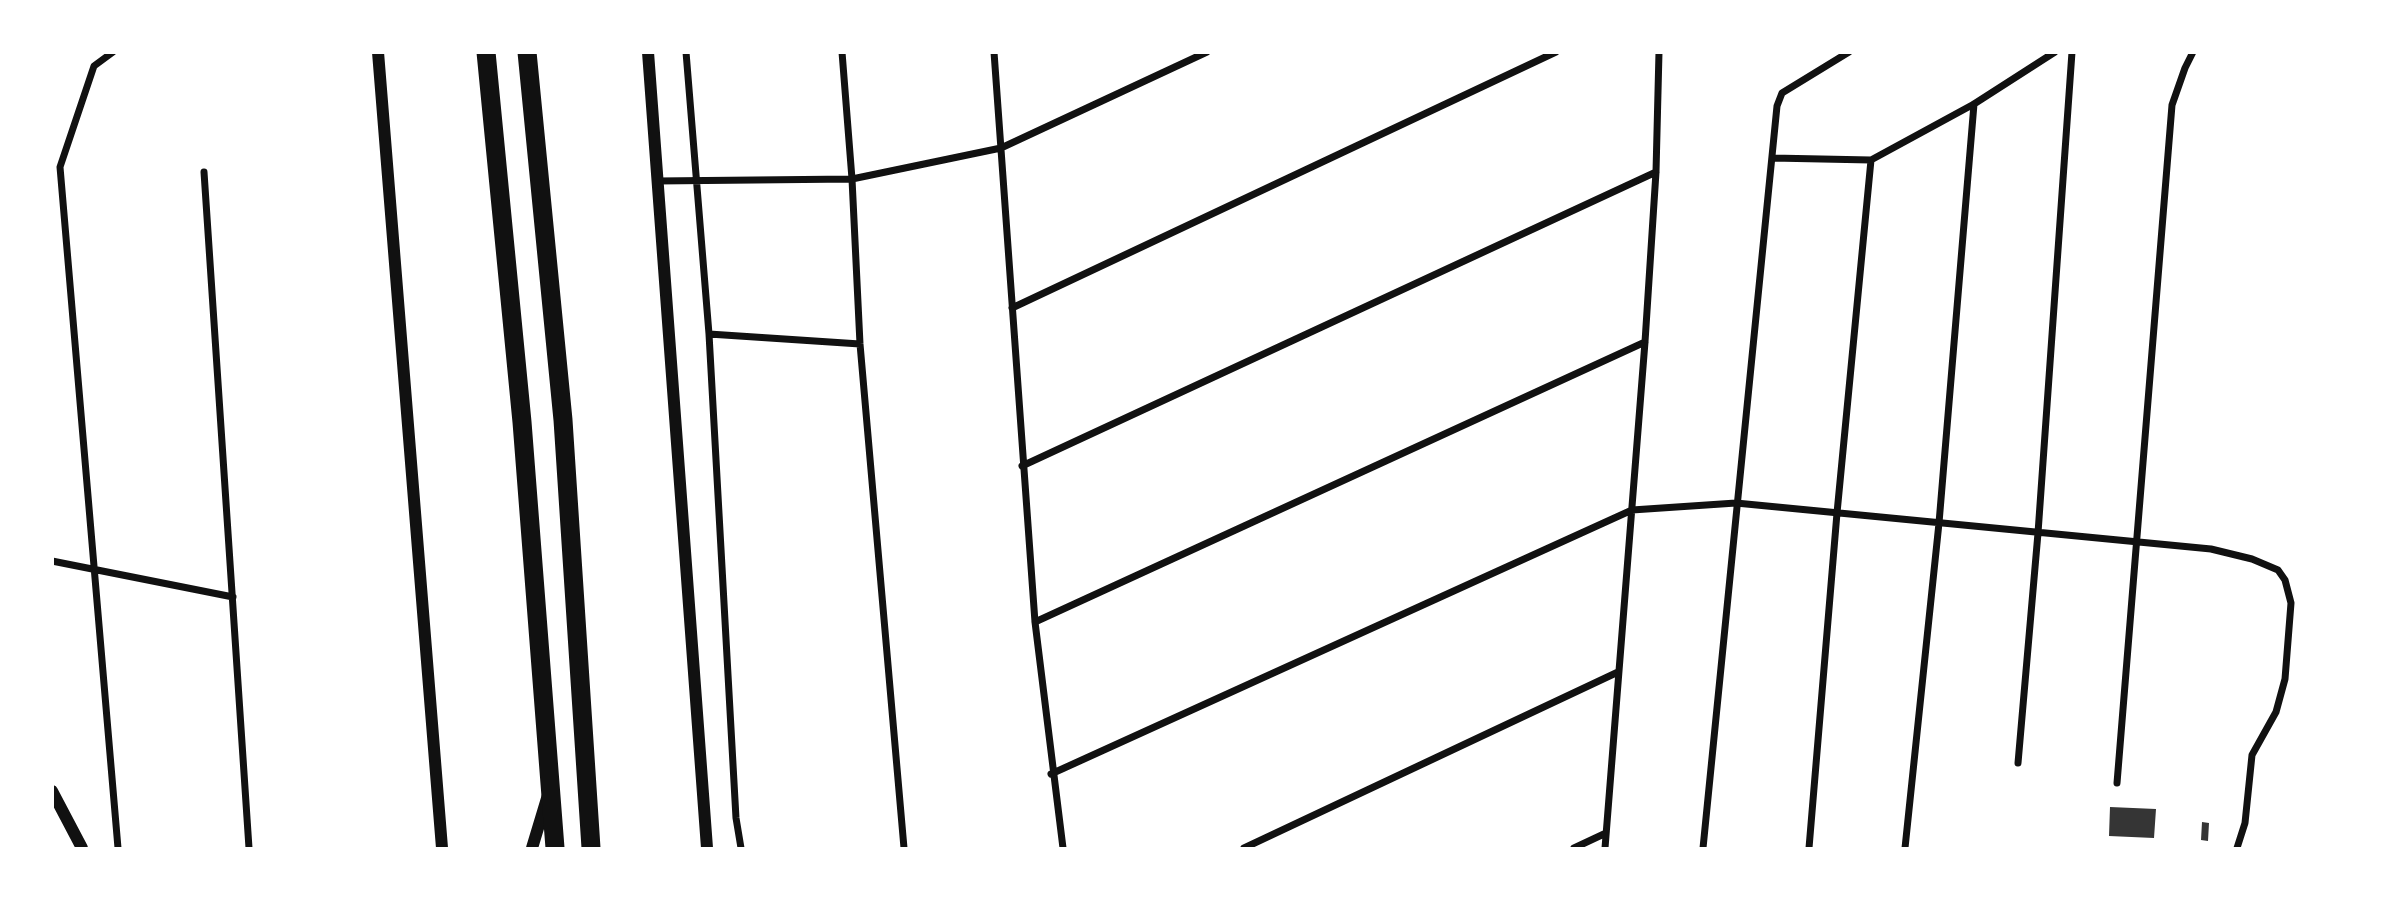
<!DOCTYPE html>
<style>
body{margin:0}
#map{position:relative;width:2405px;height:901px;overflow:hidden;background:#fff;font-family:"Roboto Serif",serif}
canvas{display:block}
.frame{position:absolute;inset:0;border:54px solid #fff;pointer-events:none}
</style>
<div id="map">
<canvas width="2405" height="901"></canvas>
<div class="frame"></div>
</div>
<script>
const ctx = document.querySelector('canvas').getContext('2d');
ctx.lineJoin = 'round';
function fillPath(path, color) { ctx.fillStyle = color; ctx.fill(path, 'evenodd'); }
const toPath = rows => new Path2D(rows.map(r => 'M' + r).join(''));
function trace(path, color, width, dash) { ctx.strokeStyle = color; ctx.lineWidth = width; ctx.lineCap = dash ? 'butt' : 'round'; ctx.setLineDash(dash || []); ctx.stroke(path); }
fillPath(toPath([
 [2110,807,2156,809,2154,838,2109,836],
 [2202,822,2209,823,2208,841,2201,840]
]), '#353535');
trace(toPath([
 [113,52,94,66,60,167,118,848],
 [686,52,709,334,736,818,741,848],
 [842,52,852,179,860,344,904,848],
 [994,52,1035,622,1063,848],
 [1772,158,1871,160,1974,104,2055,52],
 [204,172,249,848],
 [657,181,852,179,1001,148,1207,52],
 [1012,308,1556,52],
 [709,334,860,344],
 [1022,466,1656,172],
 [52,561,233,597],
 [1035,622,1645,342],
 [2018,763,2038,533,2072,52],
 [1051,774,1632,510,1736,503,2211,549,2252,559,2278,570,2285,580,2291,603,2285,679,2276,712,2252,755,2245,823,2237,848],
 [2117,783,2172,105,2185,68,2193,52],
 [1244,848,1618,672],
 [1574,848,1606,833],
 [1605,848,1645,342,1656,172,1659,52],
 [1703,848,1777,106,1782,93,1849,52],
 [1809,848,1837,513,1871,160],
 [1905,848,1939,523,1974,104]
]), '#111', 7);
trace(toPath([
 [378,52,442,848],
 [648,52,707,848],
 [52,791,82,848],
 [532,848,548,795]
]), '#111', 12);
trace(toPath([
 [486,52,522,422,555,848],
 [527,52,563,420,591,848]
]), '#111', 19);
</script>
